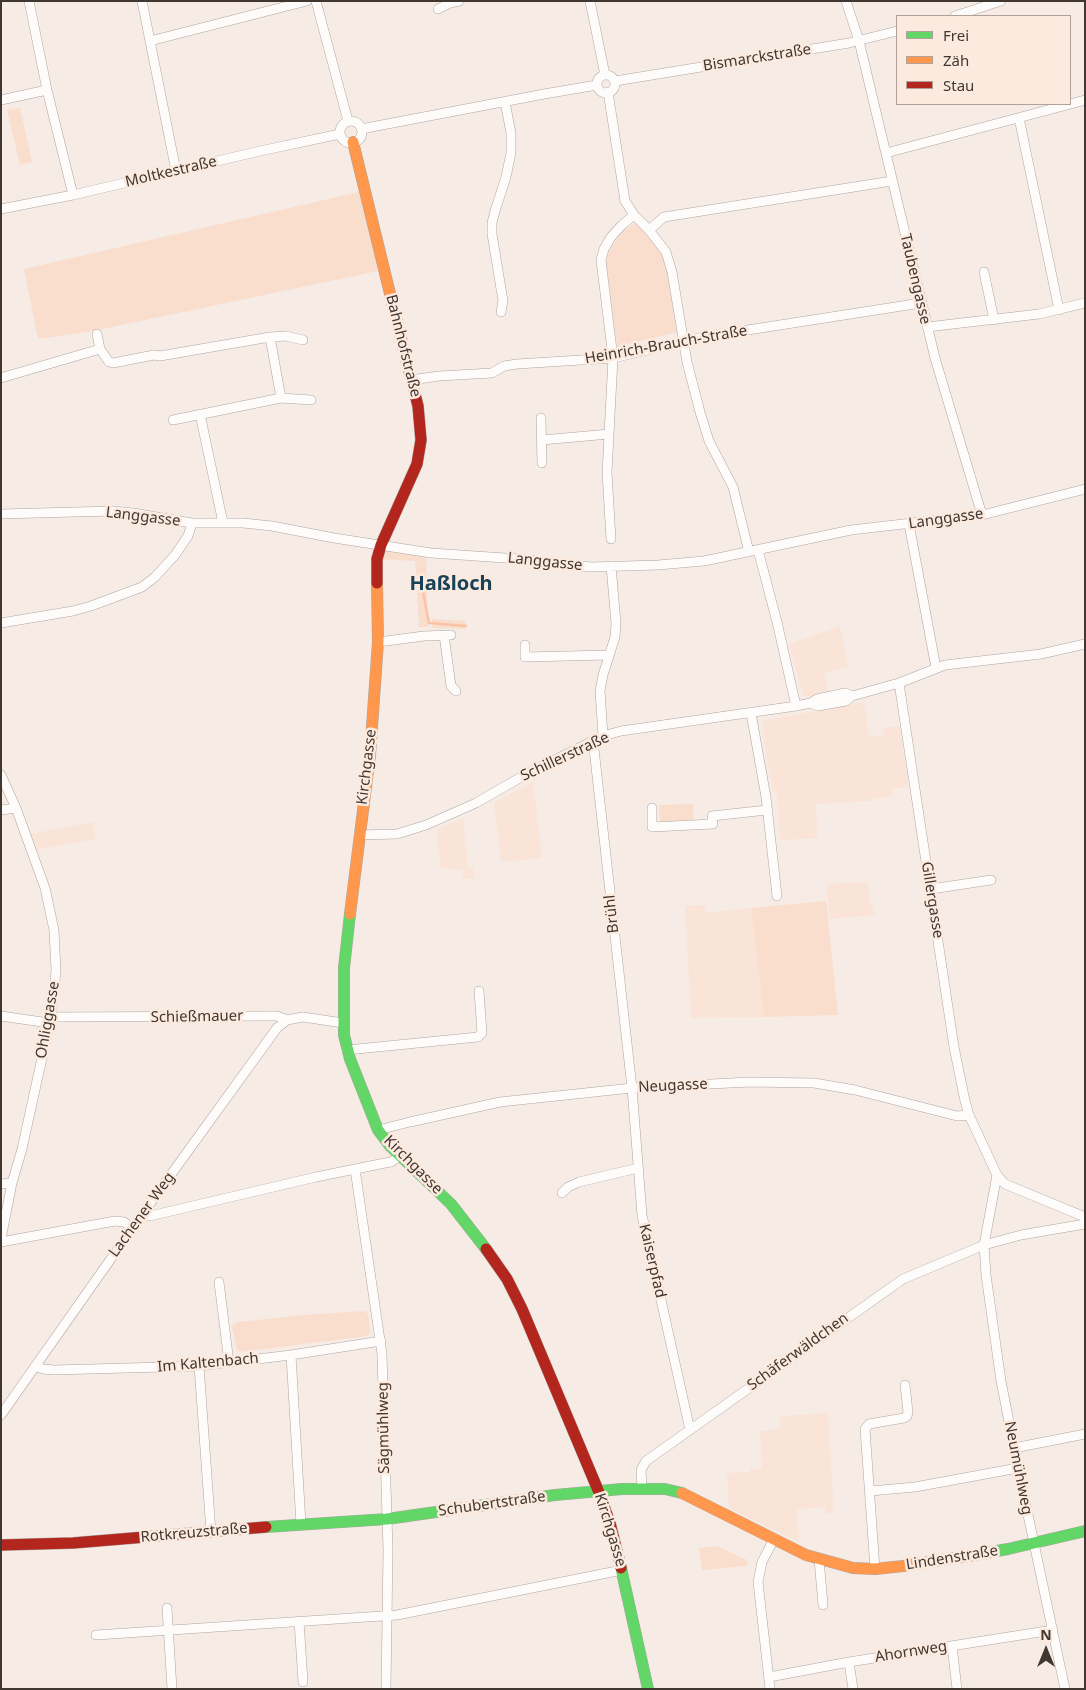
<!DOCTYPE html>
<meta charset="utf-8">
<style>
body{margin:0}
#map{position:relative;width:1086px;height:1690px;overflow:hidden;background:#f6ebe5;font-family:"Noto Sans",sans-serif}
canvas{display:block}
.frame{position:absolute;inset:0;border:2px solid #403731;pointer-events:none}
.legend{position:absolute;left:896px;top:15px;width:175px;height:90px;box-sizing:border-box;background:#fceadf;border:1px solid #b1a299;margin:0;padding:6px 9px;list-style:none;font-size:15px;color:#403731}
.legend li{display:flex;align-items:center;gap:10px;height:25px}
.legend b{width:25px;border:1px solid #b1a299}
.north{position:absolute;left:1021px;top:1625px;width:50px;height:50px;-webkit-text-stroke:4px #fceadf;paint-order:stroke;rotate:0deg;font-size:14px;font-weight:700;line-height:20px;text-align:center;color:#403731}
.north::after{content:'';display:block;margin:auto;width:18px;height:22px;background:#403731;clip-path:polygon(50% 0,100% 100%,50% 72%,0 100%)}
</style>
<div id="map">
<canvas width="1086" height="1690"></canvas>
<div class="frame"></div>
<ul class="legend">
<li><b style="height:6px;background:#63d668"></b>Frei</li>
<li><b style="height:6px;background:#ff974d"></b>Zäh</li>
<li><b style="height:6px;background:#b3261e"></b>Stau</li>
</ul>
<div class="north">N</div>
</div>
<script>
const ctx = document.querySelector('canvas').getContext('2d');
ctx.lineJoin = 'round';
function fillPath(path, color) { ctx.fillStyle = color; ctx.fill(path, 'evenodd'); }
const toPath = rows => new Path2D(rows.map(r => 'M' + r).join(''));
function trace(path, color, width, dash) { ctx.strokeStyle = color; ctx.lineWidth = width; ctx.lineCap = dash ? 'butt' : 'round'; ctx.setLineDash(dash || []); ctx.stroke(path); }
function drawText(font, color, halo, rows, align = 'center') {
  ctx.font = font + ' "Noto Sans",sans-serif'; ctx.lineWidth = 5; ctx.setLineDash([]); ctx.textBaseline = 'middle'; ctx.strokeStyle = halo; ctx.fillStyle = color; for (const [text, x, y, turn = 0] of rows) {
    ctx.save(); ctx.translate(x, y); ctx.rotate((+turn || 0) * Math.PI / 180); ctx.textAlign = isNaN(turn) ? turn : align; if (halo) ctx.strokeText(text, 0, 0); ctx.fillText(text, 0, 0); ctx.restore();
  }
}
fillPath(toPath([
 [840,626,848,667,824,673,829,693,806,697,803,695,789,644],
 [864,702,869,737,884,735,884,728,900,726,908,787,892,789,891,797,873,798,872,801,816,804,818,838,780,840,777,792,773,792,764,741,763,721],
 [533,782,542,858,501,862,494,803],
 [463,818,468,867,473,867,475,878,463,879,462,870,441,868,436,830],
 [93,822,96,839,36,850,30,834],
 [867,882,870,901,875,915,829,919,827,884],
 [706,905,706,913,751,908,764,1017,691,1018,685,906],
 [828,1413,834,1514,826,1514,825,1507,797,1509,799,1542,729,1508,727,1473,750,1472,750,1469,762,1469,760,1431,781,1429,780,1416]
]), '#fae4d8');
fillPath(toPath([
 [20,108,32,162,20,165,7,110],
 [359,192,378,271,93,331,38,339,24,269],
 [635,223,648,236,663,255,668,274,677,332,617,347,606,263,608,253,614,243,624,231],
 [383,548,426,555,428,627,419,627,415,561,381,559],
 [432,619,466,621,466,629,432,628],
 [693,804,694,820,660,822,659,805],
 [826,901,838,1015,764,1017,751,908],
 [365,1311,368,1314,370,1331,368,1336,241,1352,237,1350,232,1328,233,1325,238,1322,304,1315],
 [717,1546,747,1560,747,1566,702,1570,699,1548]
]), '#fadecd');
trace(toPath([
 [423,592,429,623,466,626]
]), '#fac4a4', 2.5);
const street = toPath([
 [29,1,47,90,73,195],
 [142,1,176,171],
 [316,1,348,121],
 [590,1,605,75],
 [846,1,859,41,935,358,982,515],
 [438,9,450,3,459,1],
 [955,16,1001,1],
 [150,41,307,1],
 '597 84a9 9 0 1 1 18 0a9 9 0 1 1-18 0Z',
 [615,81,849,43,897,31],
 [608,92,625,201,634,215,649,230,666,252,672,272,687,362,700,412,709,441,733,487,749,552],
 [1,100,47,90],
 [1019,118,1059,310],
 '340 132a11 11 0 1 1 22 0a11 11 0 1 1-22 0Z',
 [361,129,544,94,597,85],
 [886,153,1085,100],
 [1,209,73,195,260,151,340,134],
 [649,230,664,217,892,181],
 [984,272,994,320],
 [501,312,503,301,492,234,492,223,495,211,506,177,511,153,511,133,505,102],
 [927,327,1039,314,1085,303],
 [97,334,100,349,109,362,113,363,154,355,160,356,270,337,286,336,303,340],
 [270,337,281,398],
 [1,378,100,349],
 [411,380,439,376,492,373,504,366,517,364,613,358,703,337,921,303],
 [200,414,223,523],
 [541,418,542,463],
 [173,420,281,398,311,400],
 [542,440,609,434],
 [1,514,113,511,133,513,192,523,243,523,272,526,334,538,431,553,520,559,591,567,658,565,704,561,851,530,982,515,1085,489],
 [909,524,936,668],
 [611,539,607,473,613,358,601,260,604,249,611,237,622,225,634,215],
 [758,550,777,622,796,706],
 [1,623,73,611,91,606,142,587,155,577,175,555,188,536,192,523],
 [444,635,451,686,456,691],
 [378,642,424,636,451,635],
 [525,645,525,657,609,655],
 [899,683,954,1047,965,1101,969,1115,997,1175,1005,1184,1085,1217],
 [811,703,818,706,846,701,852,696,899,683,945,665,1041,654,1085,644],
 [751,713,766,797,777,896],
 [603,736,600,691,603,675,615,637,616,623,611,566],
 [593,740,632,1088,642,1215,690,1430],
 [1,775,16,808,45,888,54,930,56,971,51,1017,22,1149,12,1183,1,1239],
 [652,808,652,827,713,824,712,816,767,810],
 [1,810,16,808],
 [359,835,397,834,426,825,476,803,530,772,603,736,621,731,796,706,811,703,817,699,845,693,852,696],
 [931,889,991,880],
 [1,1016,49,1023],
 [51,1017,265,1016,277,1016,287,1020,303,1017,343,1023],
 [347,1050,478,1037,482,1033,479,991],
 [378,1130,410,1122,500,1102,632,1088,750,1082,814,1083,855,1090,957,1116,969,1115],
 [355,1169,382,1354,388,1550,386,1689],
 [997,1175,984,1245,986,1275,1001,1381,1018,1468,1065,1689],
 [1,1184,12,1183],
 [562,1193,568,1187,579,1182,638,1168],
 [141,1216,150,1216,316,1177,385,1163,391,1162,400,1156],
 [1,1242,115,1221,124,1222,133,1228],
 [219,1282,229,1363],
 [291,1355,301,1524],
 [35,1366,43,1369,54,1370,199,1366,291,1355,381,1341],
 [199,1366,211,1532],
 [1,1415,141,1216,277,1028,287,1020],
 [1014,1448,1085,1434],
 [642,1489,641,1470,646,1461,903,1279,984,1245,1021,1235,1085,1224],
 [870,1491,915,1487,1018,1468],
 [819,1559,823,1605],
 [875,1569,865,1429,869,1424,904,1418,907,1416,908,1412,905,1385],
 [167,1608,172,1689],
 [299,1621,303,1682],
 [96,1635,397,1615,622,1570],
 [952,1646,957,1689],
 [849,1662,853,1689],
 [769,1677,849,1662,1053,1630],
 [770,1689,758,1582,762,1562,774,1539]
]);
const fast = toPath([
 [350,914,344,968,344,1035,350,1059,378,1130,390,1146,451,1204,486,1249],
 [266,1527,387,1519,555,1495,622,1489,665,1489,682,1493],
 [974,1555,1008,1549,1085,1531],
 [621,1568,648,1689]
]);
const slow = toPath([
 [353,142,404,351],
 [350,914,370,755,378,642,377,583],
 [682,1493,806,1555,853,1568,875,1569,903,1566,974,1555]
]);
const jam = toPath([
 [377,583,377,559,381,545,417,464,421,440,418,406,404,351],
 [486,1249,507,1279,522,1309,598,1490,610,1523,621,1568],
 [1,1545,73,1543,266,1527]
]);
trace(street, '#aea5a0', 10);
trace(fast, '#aea5a0', 12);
trace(slow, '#aea5a0', 12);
trace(jam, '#aea5a0', 12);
trace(street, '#fefcfb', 9);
trace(fast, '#63d668', 11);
trace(slow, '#ff974d', 11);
trace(jam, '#b3261e', 11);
drawText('15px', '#403731', '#fceadf', [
 ["Bismarckstraße",757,58,-9],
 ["Moltkestraße",171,172,-13],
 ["Taubengasse",915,279,77],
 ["Heinrich-Brauch-Straße",666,345,-10],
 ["Bahnhofstraße",403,346,76],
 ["Langgasse",143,517,7],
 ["Langgasse",946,519,-8],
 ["Langgasse",545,562,6],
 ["Schillerstraße",565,757,-25],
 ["Kirchgasse",367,767,-83],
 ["Gillergasse",932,900,81],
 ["Brühl",612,914,-96],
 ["Schießmauer",197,1017,-1],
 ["Ohliggasse",48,1020,-80],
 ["Neugasse",673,1086,-3],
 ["Kirchgasse",413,1165,45],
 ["Lachener Weg",142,1215,-54],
 ["Kaiserpfad",652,1261,77],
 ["Schäferwäldchen",798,1352,-36],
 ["Im Kaltenbach",208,1363,-5],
 ["Sägmühlweg",384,1428,-91],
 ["Neumühlweg",1018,1468,79],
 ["Schubertstraße",492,1504,-8],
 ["Kirchgasse",610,1530,73],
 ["Rotkreuzstraße",194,1533,-5],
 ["Lindenstraße",952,1558,-9],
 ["Ahornweg",911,1652,-9]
]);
drawText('bold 20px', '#174358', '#fceadf', [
 ["Haßloch",451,584]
]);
</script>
